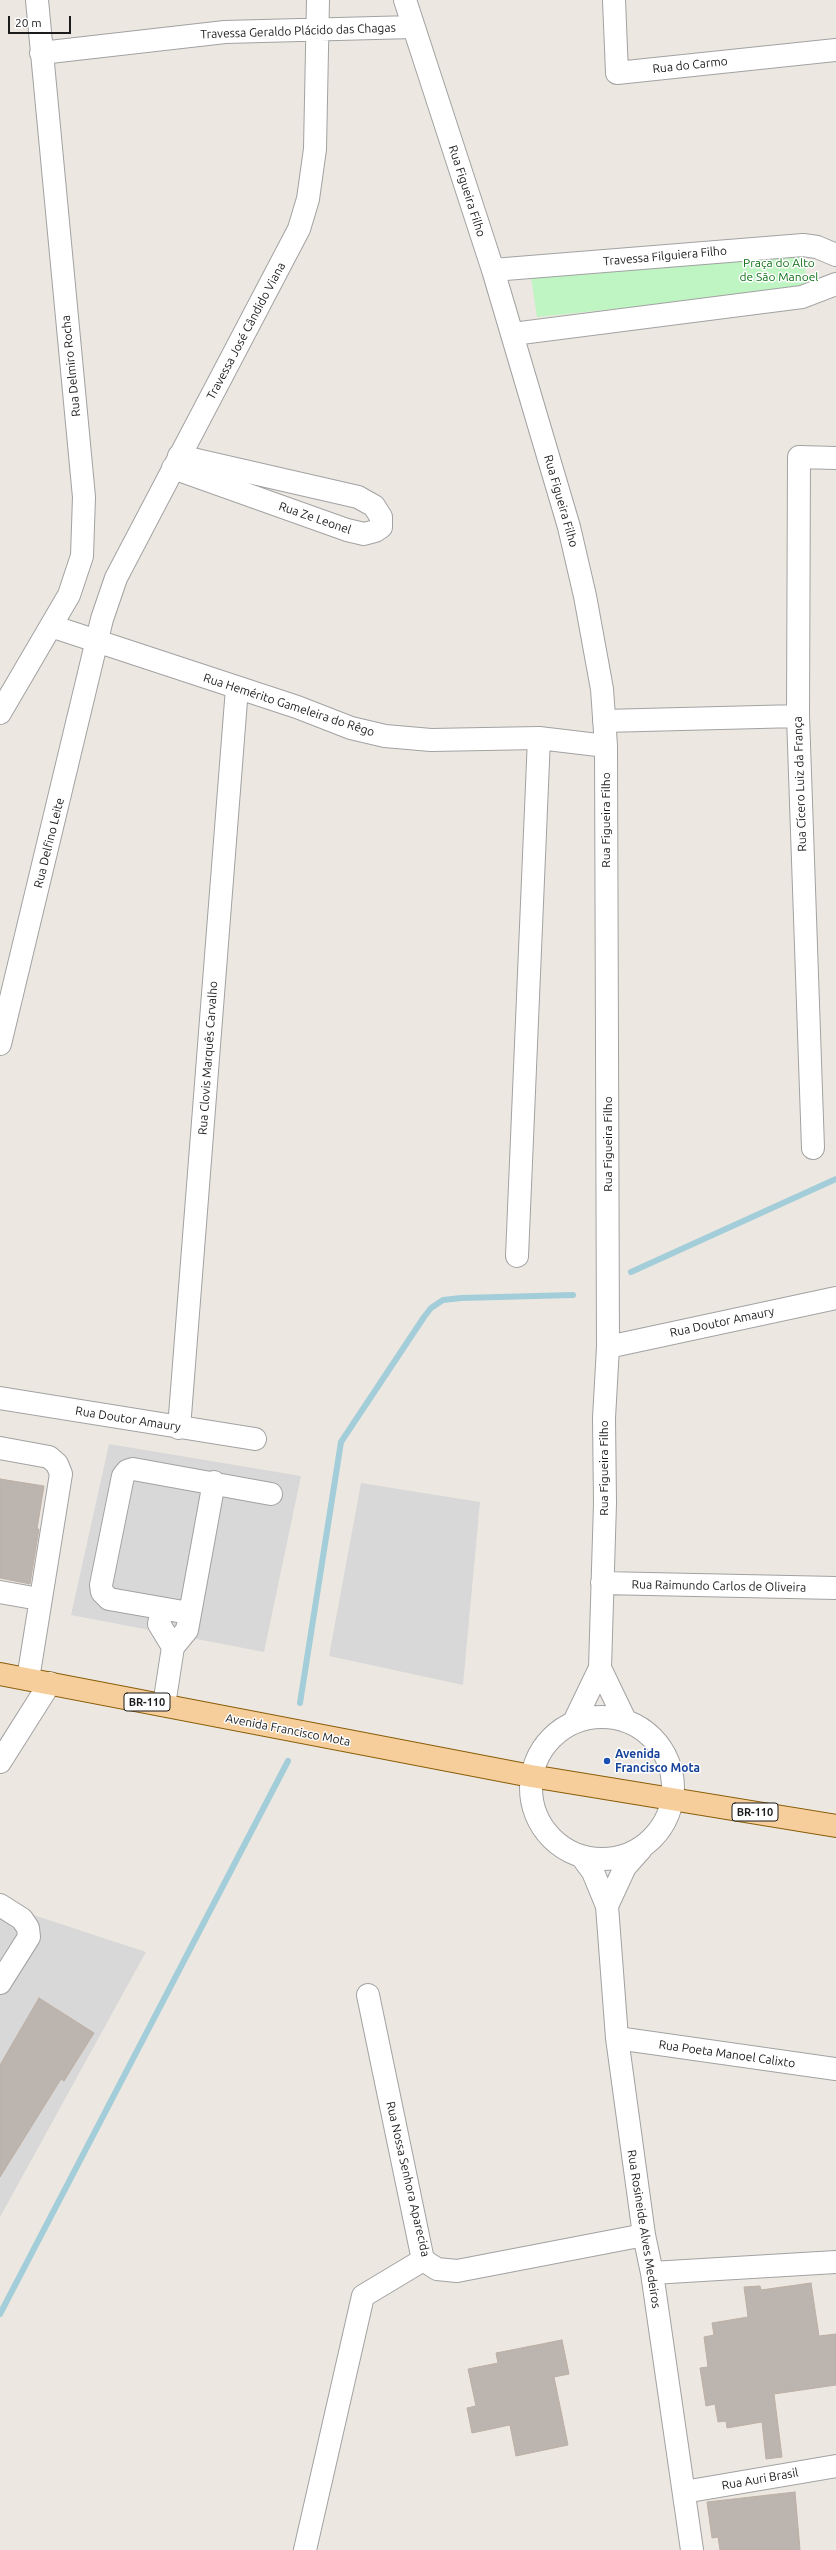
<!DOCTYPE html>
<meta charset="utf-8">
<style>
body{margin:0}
#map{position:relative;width:836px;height:2550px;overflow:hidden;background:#ece8e1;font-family:Ubuntu,sans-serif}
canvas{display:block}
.scale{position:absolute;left:8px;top:16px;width:63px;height:18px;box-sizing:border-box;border:2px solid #1b1b1b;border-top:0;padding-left:5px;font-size:12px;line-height:14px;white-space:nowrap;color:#1b1b1b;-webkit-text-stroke:3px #fff;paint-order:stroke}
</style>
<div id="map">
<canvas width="836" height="2550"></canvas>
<div class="scale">20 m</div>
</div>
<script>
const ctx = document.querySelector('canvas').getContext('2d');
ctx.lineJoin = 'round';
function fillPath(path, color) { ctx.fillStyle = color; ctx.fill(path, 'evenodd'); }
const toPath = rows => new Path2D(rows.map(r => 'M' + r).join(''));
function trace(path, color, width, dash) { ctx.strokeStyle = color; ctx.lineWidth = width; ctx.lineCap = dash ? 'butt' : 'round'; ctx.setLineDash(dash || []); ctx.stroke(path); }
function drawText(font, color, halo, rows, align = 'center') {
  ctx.font = font + ' Ubuntu,sans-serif'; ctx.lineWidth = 3; ctx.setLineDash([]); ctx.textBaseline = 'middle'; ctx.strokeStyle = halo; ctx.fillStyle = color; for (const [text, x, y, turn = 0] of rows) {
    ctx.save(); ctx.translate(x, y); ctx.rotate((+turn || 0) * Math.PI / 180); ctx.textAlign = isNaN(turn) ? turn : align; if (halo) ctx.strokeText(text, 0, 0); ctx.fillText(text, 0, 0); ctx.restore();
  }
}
fillPath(toPath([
 [109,1444,301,1476,264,1652,71,1615],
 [361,1483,480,1502,463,1685,329,1656],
 [0,1904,146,1952,0,2217]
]), '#d9d8d8');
fillPath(toPath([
 [803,245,807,289,537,317,531,277]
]), '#bef5c2');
trace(toPath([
 [631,1272,836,1179],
 [300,1703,341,1442,424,1317,431,1308,443,1300,461,1298,573,1295],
 [0,2314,288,1761]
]), '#a3cdd8', 6);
const building = toPath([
 [0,1479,44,1486,37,1529,39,1529,30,1584,0,1578,0,1479],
 [39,1998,94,2033,64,2081,61,2079,0,2177,0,2065,39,1998],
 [811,2283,819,2336,836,2334,836,2385,774,2394,782,2457,766,2459,762,2422,727,2428,726,2421,718,2422,715,2404,706,2406,700,2368,708,2367,704,2337,714,2335,712,2323,748,2317,744,2287,760,2286,761,2290,811,2283],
 [562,2340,569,2374,554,2377,568,2445,516,2456,510,2425,472,2433,467,2408,476,2406,468,2369,498,2363,496,2353,562,2340],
 [795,2492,800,2550,720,2550,718,2537,712,2538,707,2502,795,2492]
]);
fillPath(building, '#bcb4ae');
trace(building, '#bdafa4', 1);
const minor = toPath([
 [405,0,493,270,569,527,585,596,602,689,606,746,608,1347,604,1418,605,1503,600,1668,574,1722],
 [614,0,617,73,836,50],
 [41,53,225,32,413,27],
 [493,270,803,245,817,247,836,255],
 [513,334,802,297,836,284],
 [173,468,347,530,364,534,375,531,381,527,381,517,374,506,358,497,179,456],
 [51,626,297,707,351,728,385,736,431,740,539,738,606,746],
 [0,713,69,595,82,556,84,497,37,0],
 [604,721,798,716],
 [0,1044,102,619,116,578,299,229,308,199,315,149,318,0],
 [813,1148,798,716,799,457,836,458],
 [517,1256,539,738],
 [608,1347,836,1298],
 [0,1398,255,1439],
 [179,1428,237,688],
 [0,1448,49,1457,57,1464,61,1474,28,1679],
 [602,1583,836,1588],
 [0,1592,39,1599],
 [162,1609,159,1624,173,1647],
 [189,1613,109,1599,102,1592,101,1585,123,1476,127,1471,133,1469,271,1494],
 [600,1668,625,1720],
 [164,1705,173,1647,187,1630,214,1482],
 '531 1788a71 71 0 1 1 142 0a71 71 0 1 1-142 0Z',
 [0,1762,50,1683],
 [582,1857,593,1872,607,1906,617,2038,644,2235,652,2273,692,2550],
 [0,1905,22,1919,28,1928,29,1937,0,1983],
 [607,1906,625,1867,641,1849],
 [368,1995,423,2260,437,2269,457,2271,644,2235],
 [617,2038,836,2069],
 [652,2273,836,2262],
 [684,2492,836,2466],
 [305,2550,363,2296,423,2260]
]);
const major = toPath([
 [0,1674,531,1776,836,1826]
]);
trace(minor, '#a2a2a2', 24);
trace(major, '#8a5d08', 24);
trace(minor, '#fff', 22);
trace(major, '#f6ce9c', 22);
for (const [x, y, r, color] of [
 [607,1761,4,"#1a4fb4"]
]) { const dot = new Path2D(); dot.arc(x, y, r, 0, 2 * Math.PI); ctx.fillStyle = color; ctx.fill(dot); trace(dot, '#fff', 1.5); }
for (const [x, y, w] of [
 [147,1702,46],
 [755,1812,46]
]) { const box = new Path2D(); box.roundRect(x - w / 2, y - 9, w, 18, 3); ctx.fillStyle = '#fff'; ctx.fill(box); trace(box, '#1b1b1b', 1); }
drawText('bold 11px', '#1b1b1b', null, [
 ["BR-110",147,1702],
 ["BR-110",755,1812]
]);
drawText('12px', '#1b1b1b', '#fff', [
 ["Travessa Geraldo Plácido das Chagas",298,31,-2],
 ["Rua do Carmo",690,65,-6],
 ["Rua Figueira Filho",467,191,72],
 ["Travessa Filguiera Filho",665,256,-5],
 ["Travessa José Cândido Viana",246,331,-62],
 ["Rua Delmiro Rocha",71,366,-96],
 ["Rua Figueira Filho",561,501,74],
 ["Rua Ze Leonel",315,518,19],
 ["Rua Hemérito Gameleira do Rêgo",289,705,18],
 ["Rua Cícero Luiz da França",800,784,-92],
 ["Rua Figueira Filho",606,820,-90],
 ["Rua Delfino Leite",49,843,-76],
 ["Rua Clovis Marquês Carvalho",208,1058,-86],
 ["Rua Figueira Filho",608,1144,-90],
 ["Rua Doutor Amaury",722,1322,-12],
 ["Rua Doutor Amaury",128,1419,9],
 ["Rua Figueira Filho",604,1468,-90],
 ["Rua Raimundo Carlos de Oliveira",719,1586,1],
 ["Avenida Francisco Mota",288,1730,11],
 ["Rua Poeta Manoel Calixto",727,2054,8],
 ["Rua Nossa Senhora Aparecida",408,2179,77],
 ["Rua Rosineide Alves Medeiros",644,2229,81],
 ["Rua Auri Brasil",760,2479,-10]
]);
drawText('12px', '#117117', '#fff', [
 ["Praça do Alto",779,263],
 ["de São Manoel",779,277]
]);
drawText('bold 12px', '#164399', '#fff', [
 ["Avenida",615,1754],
 ["Francisco Mota",615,1768]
], 'left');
</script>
